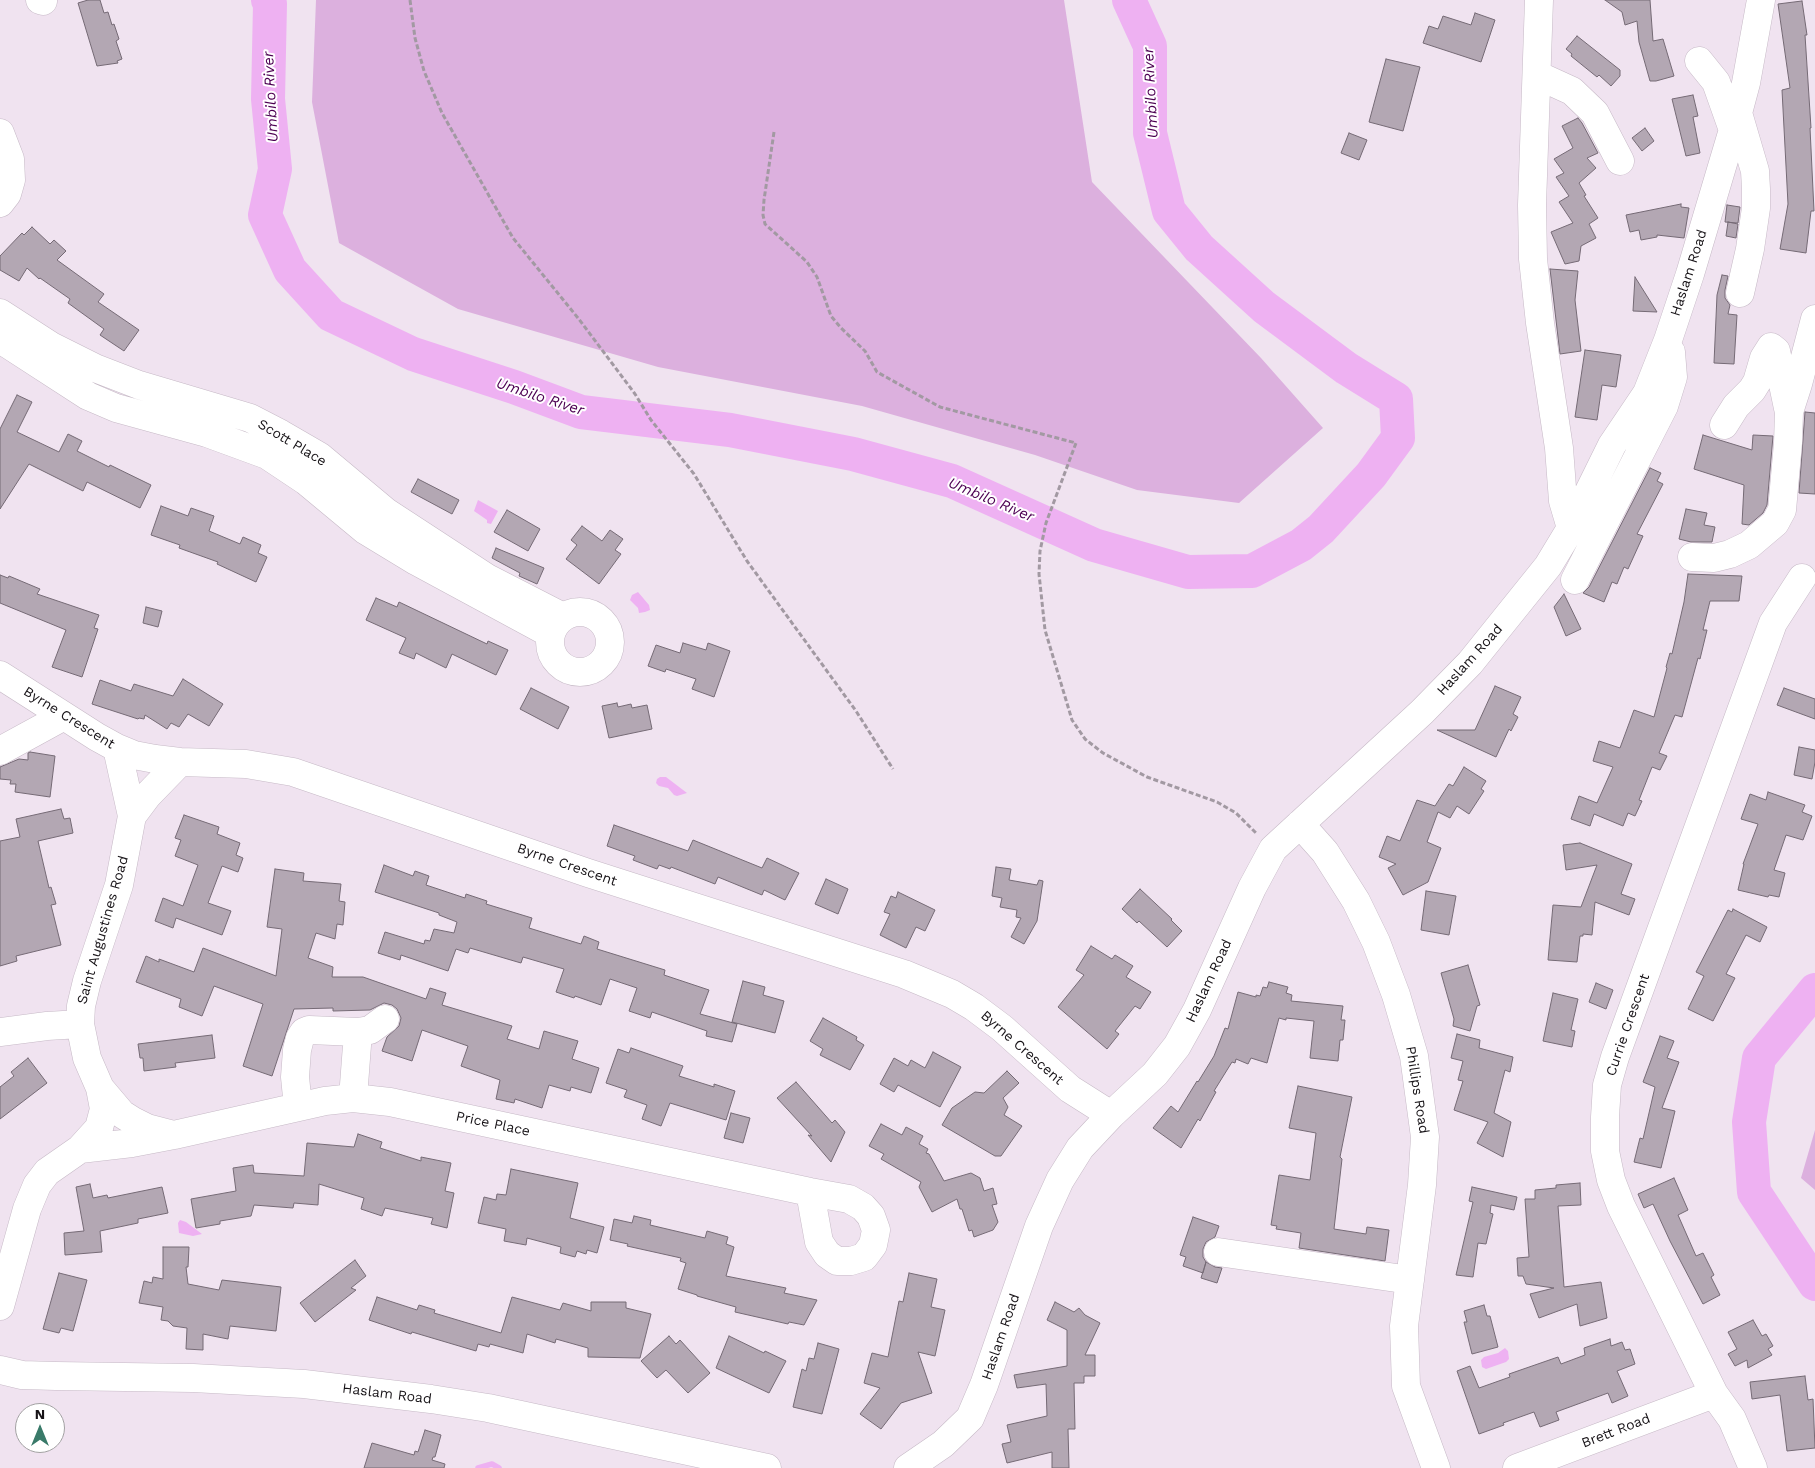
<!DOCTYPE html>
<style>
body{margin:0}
#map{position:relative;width:1815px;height:1468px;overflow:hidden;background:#f0e3f0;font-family:"Work Sans",sans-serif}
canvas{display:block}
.north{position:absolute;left:15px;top:1403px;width:50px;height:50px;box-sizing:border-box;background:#fff;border:1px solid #a2a1a2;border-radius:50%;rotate:0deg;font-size:14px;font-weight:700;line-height:20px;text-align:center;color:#171317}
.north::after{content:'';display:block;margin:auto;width:18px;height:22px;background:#397a69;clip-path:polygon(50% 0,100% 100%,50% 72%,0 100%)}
</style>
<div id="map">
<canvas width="1815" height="1468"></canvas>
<div class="north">N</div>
</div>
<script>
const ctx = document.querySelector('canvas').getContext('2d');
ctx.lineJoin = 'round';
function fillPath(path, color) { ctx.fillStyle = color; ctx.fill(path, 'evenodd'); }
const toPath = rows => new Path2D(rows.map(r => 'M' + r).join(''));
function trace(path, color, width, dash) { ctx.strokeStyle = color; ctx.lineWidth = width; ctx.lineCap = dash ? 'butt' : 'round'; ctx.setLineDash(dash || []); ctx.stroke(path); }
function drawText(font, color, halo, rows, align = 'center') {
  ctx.font = font + ' "Work Sans",sans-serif'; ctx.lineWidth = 4; ctx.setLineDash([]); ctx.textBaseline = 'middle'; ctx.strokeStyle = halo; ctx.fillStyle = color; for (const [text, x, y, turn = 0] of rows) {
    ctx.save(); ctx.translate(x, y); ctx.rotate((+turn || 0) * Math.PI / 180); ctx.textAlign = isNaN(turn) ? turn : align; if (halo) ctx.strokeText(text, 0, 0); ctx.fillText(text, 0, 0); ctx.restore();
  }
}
fillPath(toPath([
 [316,0,1064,0,1092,182,1261,358,1323,428,1239,503,1137,490,1035,455,862,406,658,367,458,309,339,243,312,102],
 [1815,1130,1815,1190,1801,1178]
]), '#dcb0de');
fillPath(toPath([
 [478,500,498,511,491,524,487,523,487,520,474,511],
 [638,592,649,605,650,610,645,612,639,613,638,608,630,600,632,595],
 [660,777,666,777,687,793,677,796,674,795,668,788,659,786,656,783,657,779],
 [180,1220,186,1222,202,1234,193,1236,179,1233,178,1223],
 [1505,1348,1508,1351,1509,1359,1506,1362,1486,1369,1482,1367,1481,1360,1484,1357,1498,1353]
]), '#eeb1f2');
trace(toPath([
 [478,1468,492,1464,499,1468]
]), '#eeb1f2', 5.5);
trace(toPath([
 [268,0,270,4,268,99,275,169,265,215,290,270,331,315,413,354,514,387,581,412,730,430,853,454,952,481,1094,545,1188,572,1252,571,1301,545,1321,529,1371,475,1398,438,1396,399,1346,368,1264,307,1199,248,1169,211,1150,133,1150,46,1129,0],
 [1815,990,1759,1058,1749,1122,1754,1192,1815,1284]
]), '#eeb1f2', 34);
const building = toPath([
 [88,0,100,0,104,13,108,12,112,25,114,24,119,39,116,41,122,59,117,61,118,63,97,66,78,3,88,0],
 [1605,0,1650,0,1653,41,1663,39,1674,76,1656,81,1650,81,1639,42,1637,21,1625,25,1622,12,1605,0],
 [1802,1,1807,35,1805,35,1811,128,1810,128,1814,211,1811,211,1806,253,1780,249,1788,204,1782,90,1790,88,1778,4,1802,1],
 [1475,13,1495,20,1481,62,1423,43,1429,26,1438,29,1443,16,1471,25,1475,13],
 [1577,36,1620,70,1620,76,1611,86,1599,75,1597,77,1571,56,1572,54,1566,49,1577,36],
 [1386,59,1420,67,1403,131,1369,122,1386,59],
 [1693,95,1698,116,1693,117,1700,153,1686,156,1672,99,1693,95],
 [1578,118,1582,123,1598,153,1587,158,1596,168,1579,183,1586,195,1584,196,1598,218,1589,224,1596,238,1581,246,1579,261,1565,264,1551,232,1573,223,1559,202,1569,196,1556,177,1564,173,1554,159,1573,148,1562,126,1578,118],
 [1645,128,1654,141,1642,151,1632,138,1645,128],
 [1349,133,1367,140,1359,160,1341,153,1349,133],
 [1681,204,1681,207,1689,208,1684,238,1657,235,1657,237,1641,240,1639,230,1630,232,1626,215,1681,204],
 [1727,205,1740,207,1738,223,1725,222,1727,205],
 [1728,222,1738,224,1736,238,1726,236,1728,222],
 [32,227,50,244,54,240,66,251,57,260,104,294,98,302,139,330,124,351,100,335,104,329,68,303,70,299,40,278,39,279,27,268,19,281,0,270,0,256,22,233,24,235,32,227],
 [1550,269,1578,271,1575,300,1581,351,1560,354,1550,269],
 [1722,275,1728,276,1725,290,1725,298,1730,305,1728,314,1737,315,1734,364,1714,363,1717,295,1722,275],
 [1635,277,1657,312,1633,311,1635,277],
 [1585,350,1621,355,1616,387,1602,385,1597,420,1575,417,1585,350],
 [17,395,32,402,17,432,59,452,68,434,82,441,77,451,109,467,110,465,151,485,140,508,87,482,83,491,29,464,0,509,0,429,17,395],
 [1805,412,1815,413,1815,494,1799,493,1805,412],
 [1703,435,1752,450,1753,435,1773,436,1767,505,1763,513,1749,525,1742,524,1744,485,1694,469,1703,435],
 [1650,468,1661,473,1657,481,1663,484,1637,534,1643,536,1628,569,1624,567,1617,584,1612,582,1604,602,1583,593,1589,587,1650,468],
 [418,479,459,500,452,514,411,492,418,479],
 [161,506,188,516,191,508,214,516,209,531,240,544,243,537,261,545,258,553,267,557,256,582,217,564,218,562,179,548,180,545,151,535,161,506],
 [1686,509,1707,513,1704,525,1715,527,1712,542,1691,542,1679,539,1686,509],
 [507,510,540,529,528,551,494,532,507,510],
 [582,526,602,541,610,530,623,539,615,550,621,554,599,584,566,559,577,545,571,540,582,526],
 [496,548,544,568,537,584,519,576,520,573,492,558,496,548],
 [1688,574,1742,576,1739,601,1710,601,1703,630,1707,630,1700,659,1698,658,1682,717,1675,715,1659,753,1667,756,1660,770,1652,767,1639,800,1642,801,1635,816,1628,813,1623,826,1594,814,1590,826,1571,819,1579,796,1597,803,1613,767,1593,761,1599,741,1620,748,1634,710,1654,717,1667,668,1666,667,1670,653,1672,654,1684,602,1688,574],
 [0,575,8,578,9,576,40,589,37,594,99,615,94,628,98,629,82,677,52,667,66,630,0,603,0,575],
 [1564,594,1581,629,1566,636,1554,607,1564,594],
 [376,598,397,607,399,602,487,644,488,641,508,650,496,675,452,654,446,668,416,653,414,659,399,653,406,638,366,620,376,598],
 [146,607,162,611,158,627,143,623,146,607],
 [683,643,706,650,708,643,730,651,714,697,692,689,696,679,666,669,665,672,648,666,656,645,680,653,683,643],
 [183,679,223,704,209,726,188,714,179,727,171,723,167,729,145,715,144,719,139,718,138,719,92,704,100,680,131,691,134,684,173,696,183,679],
 [1495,686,1521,697,1513,714,1518,717,1511,731,1509,729,1496,757,1437,730,1475,730,1495,686],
 [531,688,569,707,558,729,520,709,531,688],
 [1784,688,1815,699,1815,719,1777,705,1784,688],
 [617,703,618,707,631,704,632,708,647,705,652,729,609,738,602,706,617,703],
 [1799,747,1815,750,1815,762,1812,779,1794,775,1799,747],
 [30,752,55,756,50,797,15,792,16,784,10,784,11,780,0,779,0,767,19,759,28,760,28,753,30,752],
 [1464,767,1486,781,1481,789,1484,791,1469,814,1457,806,1450,818,1438,812,1427,842,1441,848,1428,882,1403,895,1388,868,1396,864,1379,857,1387,836,1400,841,1417,800,1435,806,1449,784,1453,786,1464,767],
 [1768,792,1805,805,1802,812,1812,816,1803,840,1786,835,1774,870,1785,873,1779,897,1769,895,1768,897,1738,890,1744,864,1743,864,1758,824,1741,819,1750,794,1766,800,1768,792],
 [61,809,64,819,70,818,73,833,38,841,49,888,51,887,56,904,51,905,61,945,16,956,17,961,0,966,0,841,20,837,16,819,61,809],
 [184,815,219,827,217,834,240,843,236,855,243,858,238,872,222,866,208,903,231,911,222,935,176,918,173,928,155,921,163,898,183,906,198,865,175,856,181,840,175,838,184,815],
 [614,825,688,851,693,840,762,868,767,858,799,873,785,900,764,890,762,895,718,877,715,884,671,867,670,869,659,865,657,869,633,860,635,856,607,846,614,825],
 [1580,843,1632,864,1621,894,1635,899,1629,915,1595,902,1592,935,1583,934,1583,936,1580,936,1577,962,1548,960,1553,905,1581,907,1597,865,1566,870,1563,845,1580,843],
 [384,865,413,876,415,871,429,876,426,885,465,898,466,894,487,901,486,904,532,918,529,928,581,944,584,936,599,942,597,949,665,970,664,975,709,990,700,1014,737,1024,732,1042,706,1036,707,1031,652,1012,650,1018,629,1011,637,988,610,979,601,1005,575,996,574,998,556,992,564,969,523,957,521,963,470,948,468,953,456,949,448,971,401,955,400,960,378,953,385,932,424,944,425,940,430,941,434,929,454,933,457,922,439,915,439,913,375,892,384,865],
 [996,867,1011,869,1009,880,1037,885,1039,880,1043,881,1037,921,1024,944,1011,937,1021,918,1016,917,1017,910,1000,907,1002,898,992,896,996,867],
 [275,869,304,873,303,881,341,884,339,901,345,902,343,925,337,924,335,939,316,933,308,958,333,967,332,977,363,977,426,999,430,988,446,993,442,1005,512,1026,507,1039,539,1049,544,1031,578,1041,572,1059,599,1068,591,1093,571,1087,570,1091,549,1085,542,1108,515,1099,514,1103,496,1099,500,1080,461,1066,468,1046,422,1030,412,1061,382,1051,387,1037,399,1026,401,1018,397,1009,392,1005,384,1003,370,1010,333,1011,333,1008,294,1009,272,1076,243,1066,263,1004,214,986,202,1016,179,1007,181,999,136,982,146,956,159,962,159,959,194,972,203,948,276,976,282,929,267,927,275,869],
 [826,879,848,889,838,914,815,904,826,879],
 [1140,889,1172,919,1171,920,1182,931,1167,947,1139,921,1137,923,1122,909,1140,889],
 [1426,891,1456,896,1449,935,1421,930,1426,891],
 [898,892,935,910,925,931,916,927,906,948,880,935,890,914,884,912,891,896,896,898,898,892],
 [1733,909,1767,927,1760,942,1746,935,1726,974,1735,978,1713,1021,1688,1009,1704,976,1696,972,1728,910,1732,912,1733,909],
 [1091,946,1112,959,1115,955,1133,966,1126,977,1151,992,1140,1009,1135,1006,1115,1031,1119,1034,1107,1049,1058,1007,1084,975,1076,970,1091,946],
 [1468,965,1480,1005,1477,1006,1470,1031,1453,1026,1454,1019,1441,973,1468,965],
 [743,981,765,987,763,995,784,1001,775,1033,732,1022,743,981],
 [1269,982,1288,987,1286,993,1292,995,1291,1001,1343,1006,1341,1020,1345,1020,1343,1040,1340,1040,1338,1061,1310,1058,1314,1021,1286,1018,1286,1020,1279,1018,1267,1063,1251,1058,1248,1064,1236,1059,1235,1063,1232,1062,1214,1091,1216,1092,1200,1121,1198,1119,1181,1148,1153,1128,1171,1106,1178,1112,1197,1081,1198,1082,1214,1056,1225,1028,1228,1029,1238,992,1256,997,1256,995,1260,996,1263,987,1267,988,1269,982],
 [1596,983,1613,990,1606,1009,1589,1002,1596,983],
 [1553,993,1578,999,1571,1030,1575,1031,1572,1047,1543,1041,1553,993],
 [823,1018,857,1037,856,1040,864,1045,850,1070,820,1055,823,1049,810,1041,823,1018],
 [1457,1034,1480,1040,1479,1048,1513,1057,1510,1072,1505,1070,1494,1113,1511,1122,1503,1157,1477,1143,1488,1122,1454,1110,1463,1081,1458,1080,1463,1061,1451,1058,1457,1034],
 [212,1035,215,1058,175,1063,176,1067,144,1071,143,1058,140,1058,138,1044,212,1035],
 [1660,1036,1674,1041,1667,1058,1679,1062,1662,1108,1675,1111,1661,1168,1634,1162,1640,1138,1643,1139,1655,1087,1643,1082,1660,1036],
 [631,1048,683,1066,679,1076,714,1087,714,1084,735,1091,726,1120,670,1103,661,1126,642,1119,647,1105,624,1097,627,1090,606,1083,618,1049,629,1053,631,1048],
 [933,1052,961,1067,940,1107,898,1085,894,1092,880,1084,894,1058,908,1066,911,1060,925,1068,933,1052],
 [28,1058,47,1083,0,1119,0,1087,14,1076,11,1072,28,1058],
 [1007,1071,1019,1083,1003,1098,1008,1107,1004,1115,1022,1126,1001,1156,995,1156,942,1125,952,1108,975,1092,984,1093,1007,1071],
 [796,1082,832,1123,835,1120,845,1132,831,1162,808,1135,812,1136,777,1098,796,1082],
 [1298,1086,1352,1097,1340,1157,1342,1159,1334,1229,1366,1234,1367,1227,1389,1230,1385,1261,1299,1248,1301,1233,1276,1229,1277,1226,1271,1225,1279,1175,1310,1180,1316,1133,1289,1128,1298,1086],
 [731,1113,750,1118,743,1143,724,1138,731,1113],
 [881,1124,902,1135,906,1127,923,1136,919,1144,928,1149,926,1153,929,1154,944,1181,971,1173,980,1178,984,1191,993,1188,997,1204,992,1205,998,1222,993,1230,974,1237,972,1230,969,1231,962,1209,960,1209,957,1199,932,1212,919,1187,921,1182,881,1159,884,1154,869,1146,881,1124],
 [358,1134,382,1142,380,1148,421,1161,421,1157,451,1163,445,1191,454,1193,447,1228,431,1224,433,1218,385,1208,382,1216,361,1209,364,1198,319,1184,318,1205,294,1203,293,1208,254,1205,251,1216,220,1221,220,1224,196,1228,191,1199,236,1191,233,1168,253,1165,254,1173,304,1176,307,1143,354,1147,358,1134],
 [511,1169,578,1183,570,1218,604,1227,597,1253,587,1250,586,1254,577,1251,575,1257,560,1253,561,1247,527,1238,526,1245,504,1241,506,1229,478,1223,484,1197,496,1200,497,1194,506,1195,511,1169],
 [1674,1178,1688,1210,1678,1215,1696,1256,1703,1253,1714,1275,1711,1277,1720,1295,1703,1304,1670,1241,1653,1204,1644,1208,1638,1194,1674,1178],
 [1580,1183,1581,1205,1558,1206,1564,1287,1601,1282,1607,1318,1580,1326,1577,1304,1539,1318,1530,1294,1554,1288,1526,1284,1523,1276,1518,1276,1517,1258,1529,1257,1525,1199,1535,1199,1535,1190,1556,1188,1556,1185,1580,1183],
 [90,1184,93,1198,107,1195,108,1198,162,1187,168,1213,138,1219,138,1223,100,1231,102,1252,65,1255,64,1233,84,1231,76,1187,90,1184],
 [1472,1187,1517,1197,1514,1210,1491,1205,1490,1213,1493,1214,1486,1244,1478,1243,1473,1277,1456,1275,1473,1202,1469,1201,1472,1187],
 [634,1216,651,1220,650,1225,705,1238,707,1231,728,1237,726,1244,734,1247,726,1276,786,1288,784,1293,817,1300,804,1325,789,1322,788,1324,735,1312,736,1307,697,1296,697,1295,678,1289,686,1263,680,1261,681,1258,627,1246,628,1244,610,1240,614,1219,632,1223,634,1216],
 [1193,1217,1219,1226,1215,1237,1206,1242,1203,1249,1203,1257,1206,1262,1203,1273,1183,1266,1186,1257,1180,1255,1193,1217],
 [163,1247,189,1247,188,1267,186,1267,188,1284,219,1290,222,1280,281,1287,276,1331,230,1326,228,1339,203,1334,203,1350,186,1349,187,1328,173,1326,168,1321,161,1320,163,1307,139,1303,144,1281,152,1283,153,1277,163,1279,163,1247],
 [355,1260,366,1276,351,1288,356,1290,315,1322,300,1303,355,1260],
 [1206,1262,1215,1267,1222,1268,1217,1283,1201,1278,1206,1262],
 [59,1273,87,1280,73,1331,61,1328,59,1333,43,1329,59,1273],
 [909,1273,937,1279,931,1307,945,1310,935,1356,918,1352,932,1393,901,1403,881,1429,860,1414,880,1388,864,1383,872,1353,888,1357,899,1301,903,1302,909,1273],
 [377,1297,417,1310,419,1305,435,1310,434,1313,501,1333,512,1297,560,1310,563,1303,591,1311,591,1302,626,1302,626,1308,651,1314,640,1358,588,1357,588,1348,556,1339,555,1343,527,1334,523,1353,490,1344,489,1347,478,1344,476,1351,412,1332,411,1334,369,1320,377,1297],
 [1055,1302,1074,1312,1079,1308,1085,1315,1100,1323,1085,1355,1095,1355,1095,1376,1084,1376,1084,1383,1074,1383,1075,1429,1068,1429,1069,1468,1052,1468,1052,1452,1007,1463,1002,1444,1011,1442,1007,1425,1047,1416,1046,1384,1017,1388,1014,1375,1067,1366,1067,1330,1047,1320,1055,1302],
 [1484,1305,1487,1316,1490,1316,1498,1347,1472,1354,1464,1322,1467,1322,1464,1311,1484,1305],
 [1753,1320,1762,1336,1766,1334,1773,1346,1768,1349,1772,1355,1748,1368,1747,1360,1735,1366,1728,1354,1737,1349,1728,1332,1753,1320],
 [669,1336,676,1344,680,1340,710,1373,688,1393,666,1370,657,1378,641,1361,669,1336],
 [729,1336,764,1353,765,1351,786,1361,769,1393,716,1368,729,1336],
 [1610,1339,1611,1346,1622,1342,1625,1350,1630,1349,1635,1364,1617,1371,1628,1396,1612,1403,1608,1393,1556,1412,1559,1420,1540,1427,1534,1412,1503,1423,1504,1425,1479,1434,1457,1371,1470,1366,1479,1388,1510,1377,1509,1374,1558,1357,1561,1364,1585,1355,1584,1348,1610,1339],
 [818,1343,839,1349,822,1414,793,1407,802,1369,806,1371,809,1358,814,1359,818,1343],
 [1805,1376,1808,1400,1813,1399,1815,1448,1787,1451,1780,1395,1752,1399,1750,1382,1805,1376],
 [425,1430,441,1435,435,1457,433,1457,432,1460,445,1464,444,1468,364,1468,372,1443,414,1455,415,1451,418,1452,425,1430]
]);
fillPath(building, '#b3a7b3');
trace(building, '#756a75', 1);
const minor = toPath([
 [40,0,43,1],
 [1539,0,1532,205,1533,259,1540,323,1559,448,1563,501,1571,528],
 [1699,61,1716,82,1733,130],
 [1537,75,1572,91,1595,113,1620,161],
 [1738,113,1755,171,1756,189,1756,208,1750,249,1740,293],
 [0,133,10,159,11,180,7,194,0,203],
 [0,313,51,346,95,368,139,385,250,418,281,434,319,456,386,512,487,578,563,617],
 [0,339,88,396,116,408,207,433,267,455,306,481,365,530,416,561,551,634],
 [1724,425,1736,406,1752,390,1757,382,1764,358,1771,347,1776,351,1788,408],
 [1692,557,1714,558,1730,554,1749,545,1775,523,1782,510,1788,443,1789,412,1798,384,1815,319],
 [1575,580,1664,406,1673,377,1671,352],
 '550 642a30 30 0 1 1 60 0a30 30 0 1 1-60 0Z',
 [0,675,97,737,117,748,134,755,155,759,180,762,246,764,293,772,588,873,904,974,952,994,974,1007,1002,1028,1070,1089,1111,1115],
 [0,751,64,716],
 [132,816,147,796,180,762],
 [1300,824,1325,852,1356,901,1376,942,1396,995,1414,1056,1425,1137,1422,1185,1404,1326,1406,1386,1436,1468],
 [0,1032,47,1026,80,1024],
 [100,1088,122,1114,133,1121,147,1128,170,1134],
 [353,1098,358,1032],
 [298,1107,295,1077,297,1050,300,1038,304,1032,309,1030,358,1032,370,1030,385,1019],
 [80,1149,132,1143,174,1135,325,1101,353,1098,390,1102,810,1192,849,1199,863,1207,871,1216,876,1230,873,1245,864,1257,851,1261,837,1261,827,1254,819,1242,810,1192],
 [1218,1252,1410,1280],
 [0,1306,27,1209,37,1185,47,1172,80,1149,99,1128,104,1109,100,1088,87,1058,80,1024,81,1006,87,981,119,885,132,816,117,748],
 [0,1370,22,1375,56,1376,193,1378,304,1384,431,1399,488,1408,767,1468],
 [908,1468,943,1444,970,1418,984,1385,1039,1226,1060,1180,1080,1148,1111,1115,1155,1074,1177,1046,1197,1010,1252,888,1273,849,1422,712,1470,663,1548,566,1571,528,1612,445,1647,393,1668,340,1690,274,1738,113,1746,83,1761,0],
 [1517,1468,1714,1394],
 [1753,1468,1732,1419,1714,1394,1621,1206,1611,1180,1605,1151,1605,1117,1607,1085,1615,1057,1773,623,1802,578]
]);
trace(minor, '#c6b9c6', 29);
trace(toPath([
 [410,0,415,38,424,71,442,113,513,238,578,318,635,394,651,420,694,474,747,561,856,711,893,769],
 [774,132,764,200,763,215,765,224,807,262,817,277,831,316,841,328,865,351,877,372,940,407,1076,443,1046,523,1040,551,1039,574,1045,630,1072,720,1085,739,1103,753,1147,777,1217,802,1236,813,1257,834]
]), '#a299a2', 3, [5, 2.5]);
trace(minor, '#fff', 28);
drawText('14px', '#171317', '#fff', [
 ["Haslam Road",1689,273,-72],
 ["Scott Place",292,443,31],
 ["Haslam Road",1470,660,-48],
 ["Byrne Crescent",69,718,32],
 ["Byrne Crescent",567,865,19],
 ["Saint Augustines Road",103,930,-74],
 ["Haslam Road",1209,981,-65],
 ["Currie Crescent",1628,1025,-71],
 ["Byrne Crescent",1022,1048,41],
 ["Phillips Road",1417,1090,81],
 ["Price Place",493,1124,12],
 ["Haslam Road",1001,1337,-71],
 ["Haslam Road",387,1394,7],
 ["Brett Road",1616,1431,-21]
]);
drawText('italic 15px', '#4c0052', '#fff', [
 ["Umbilo River",1151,93,-93],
 ["Umbilo River",271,97,-93],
 ["Umbilo River",540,397,18],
 ["Umbilo River",991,500,23]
]);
</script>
